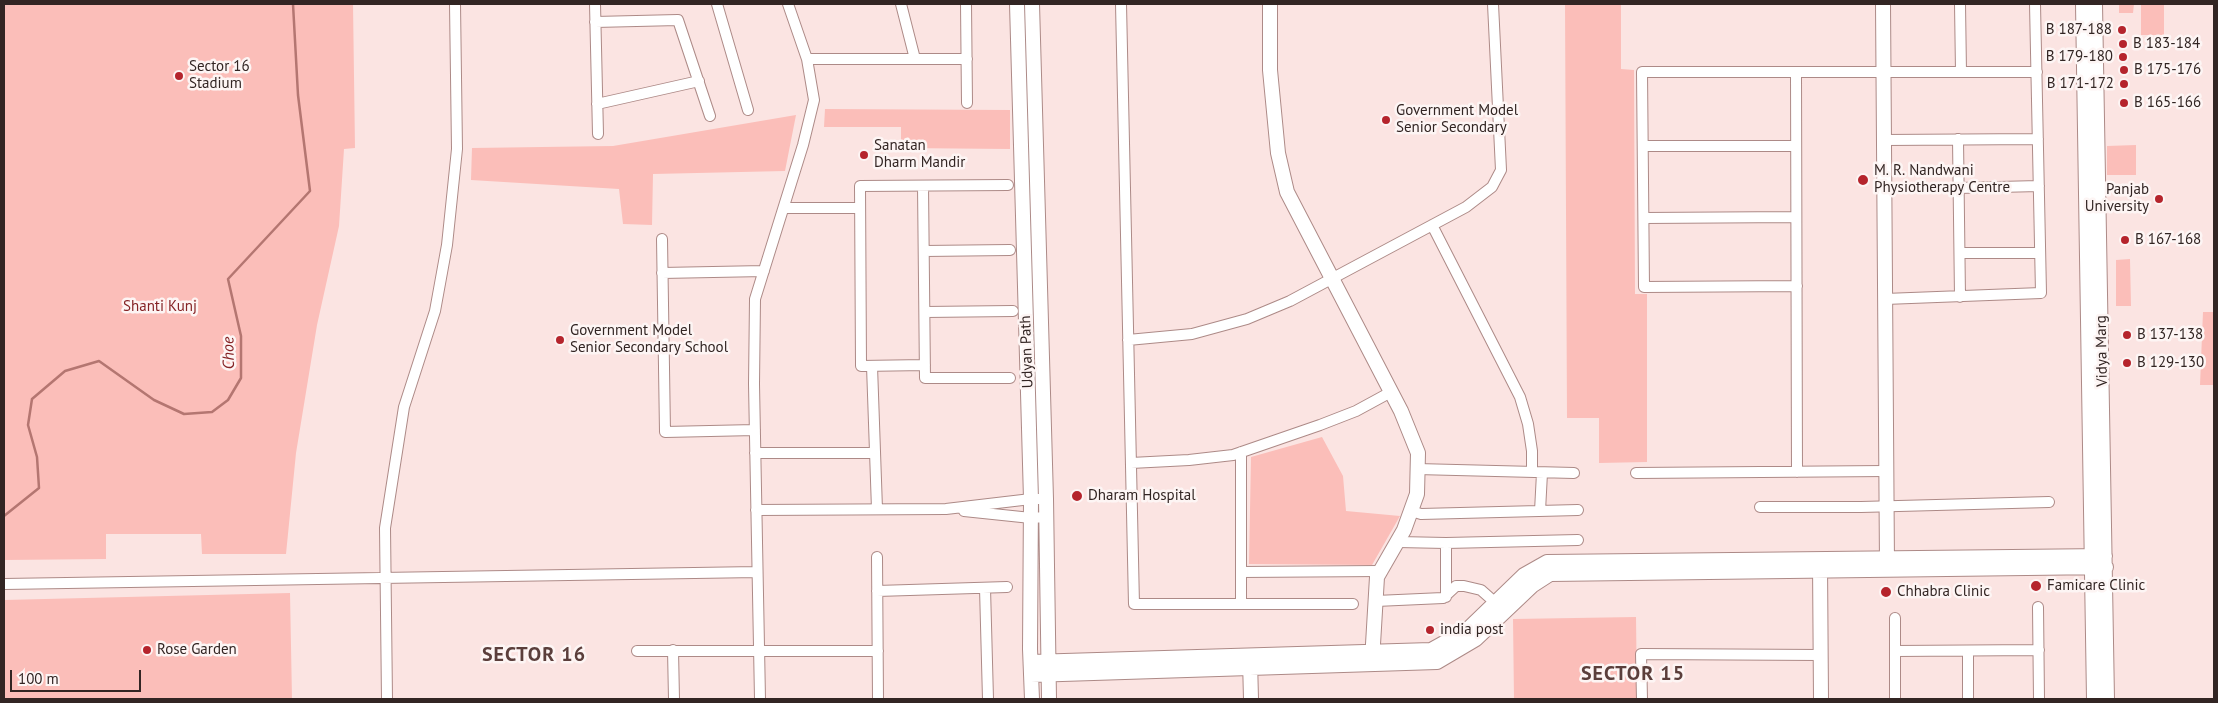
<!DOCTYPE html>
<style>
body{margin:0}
#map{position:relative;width:2218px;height:703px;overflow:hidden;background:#fbe4e2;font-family:"PT Sans",sans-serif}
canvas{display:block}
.frame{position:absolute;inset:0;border:5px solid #322523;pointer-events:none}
.scale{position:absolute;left:10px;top:670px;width:131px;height:22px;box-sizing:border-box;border:2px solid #322523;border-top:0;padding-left:6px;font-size:15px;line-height:18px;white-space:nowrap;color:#322523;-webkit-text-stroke:4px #fdf5f4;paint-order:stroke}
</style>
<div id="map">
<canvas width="2218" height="703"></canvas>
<div class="frame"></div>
<div class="scale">100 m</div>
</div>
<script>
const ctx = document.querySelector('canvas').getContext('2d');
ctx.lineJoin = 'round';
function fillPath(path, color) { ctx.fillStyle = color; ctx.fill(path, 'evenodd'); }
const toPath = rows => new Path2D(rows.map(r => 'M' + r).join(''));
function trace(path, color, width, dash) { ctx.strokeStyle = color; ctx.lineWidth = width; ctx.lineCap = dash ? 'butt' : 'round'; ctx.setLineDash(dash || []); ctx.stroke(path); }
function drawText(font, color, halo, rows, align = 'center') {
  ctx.font = font + ' "PT Sans",sans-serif'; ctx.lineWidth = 5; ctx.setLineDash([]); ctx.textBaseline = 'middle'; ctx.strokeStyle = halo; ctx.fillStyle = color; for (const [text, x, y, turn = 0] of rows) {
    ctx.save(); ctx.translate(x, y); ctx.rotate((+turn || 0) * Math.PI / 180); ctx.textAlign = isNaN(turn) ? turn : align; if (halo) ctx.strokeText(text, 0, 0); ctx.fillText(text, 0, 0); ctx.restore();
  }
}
fillPath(toPath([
 [4,4,353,4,355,148,344,149,339,226,317,325,296,453,286,554,202,554,201,534,106,534,106,559,4,560],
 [1565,4,1621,4,1621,69,1634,70,1635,294,1647,294,1647,462,1599,463,1599,418,1567,418],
 [2119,4,2134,4,2133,13,2119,13],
 [2141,4,2164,4,2164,35,2141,35],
 [825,109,1010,110,1010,149,901,148,901,127,824,127],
 [796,115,785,171,653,174,652,225,623,224,619,189,471,180,472,148,613,146],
 [2136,145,2136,175,2107,175,2107,146],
 [2130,259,2131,306,2116,306,2116,260],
 [2203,312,2214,312,2214,385,2200,385],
 [1322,437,1343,476,1346,511,1400,516,1372,565,1249,564,1251,457],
 [290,593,292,699,4,699,4,600],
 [1636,617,1637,699,1514,699,1513,619]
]), '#fbbeb9');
trace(toPath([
 [4,516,39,488,37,457,28,425,32,399,65,371,99,361,154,400,184,414,212,412,228,400,241,378,241,336,228,279,310,191,298,95,293,4]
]), '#b47671', 2.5);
const street = toPath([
 [595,4,598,134],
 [717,4,748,110],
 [901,4,915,59],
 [966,4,967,103],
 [1121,4,1134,604,1353,604],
 [1960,4,1961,72],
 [595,22,678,20,710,116],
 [807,59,967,59],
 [1796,72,1797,472],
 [597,104,699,81],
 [1958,139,1960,297],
 [1884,140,2038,139],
 [1643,146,1796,146],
 [923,186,925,378,1010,378],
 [1958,188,2039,186],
 [784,208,860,208],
 [1644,218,1796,217],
 [1432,225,1520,397,1528,424,1532,451,1532,472],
 [662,239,665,432,755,430],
 [924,251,1010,250],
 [1960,253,2040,253],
 [662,273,764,271],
 [1797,286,1644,287,1642,72,2037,72],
 [1885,299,2041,293,2035,4],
 [925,312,1013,311],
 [1128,340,1192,334,1247,319,1290,301,1466,207,1492,187,1501,170,1493,4],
 [925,365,861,366,860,186,1008,185],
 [872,366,877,509],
 [1241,452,1241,603],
 [755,453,875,453],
 [1131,463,1189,460,1233,455,1320,425,1356,411,1391,392],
 [1417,469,1574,473],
 [1636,473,1886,471],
 [1760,507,1861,507,2049,502],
 [756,510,946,509,1031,499,1046,499],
 [964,511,1031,518,1046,517],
 [1411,511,1421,514,1578,510],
 [1540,511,1542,473],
 [1398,542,1446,543,1446,597],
 [1446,543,1578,540],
 [877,557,878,699],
 [1241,572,1380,571],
 [4,584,757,572],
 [985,588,988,699],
 [877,591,1007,587],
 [1376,601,1443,598,1456,586,1464,586,1481,590,1499,606],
 [2038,607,2039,699],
 [1895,618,1895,699],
 [673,650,674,699],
 [637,651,878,651],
 [1895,651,2039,650],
 [1968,651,1968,699],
 [387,699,385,528,404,407,435,311,447,245,457,149,455,4],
 [760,699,754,384,755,299,803,145,814,100,807,59,788,4],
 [1642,699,1641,654,1820,655]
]);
const secondary = toPath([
 [1017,4,1031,499,1030,649,1032,699],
 [1032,4,1046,499,1049,699],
 [1270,4,1270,70,1278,153,1287,192,1401,411,1418,453,1417,494,1404,530,1377,577,1372,661],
 [1883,4,1887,565],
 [2083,4,2094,699],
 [2095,4,2107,699],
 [1820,563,1821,699],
 [1250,660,1251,699],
 [1031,662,1431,650,1467,630,1524,575,1547,562,2105,556],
 [1031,675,1437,662,1476,639,1533,585,1550,574,2106,567]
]);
trace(street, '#ad8a87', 12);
trace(secondary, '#ad8a87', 16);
trace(street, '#fff', 10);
trace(secondary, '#fff', 14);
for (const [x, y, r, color] of [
 [2122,30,5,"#b5242c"],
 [2123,44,5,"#b5242c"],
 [2123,57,5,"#b5242c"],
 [2124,70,5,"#b5242c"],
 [179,76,5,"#b5242c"],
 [2124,84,5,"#b5242c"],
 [2124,103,5,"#b5242c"],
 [1386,120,5,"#b5242c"],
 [864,155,5,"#b5242c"],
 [1863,180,6,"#b5242c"],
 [2159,199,5,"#b5242c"],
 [2125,240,5,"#b5242c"],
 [2127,335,5,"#b5242c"],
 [560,340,5,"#b5242c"],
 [2127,363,5,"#b5242c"],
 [1077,496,6,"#b5242c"],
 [2036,586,6,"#b5242c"],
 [1886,592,6,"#b5242c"],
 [1430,630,5,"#b5242c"],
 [147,650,5,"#b5242c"]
]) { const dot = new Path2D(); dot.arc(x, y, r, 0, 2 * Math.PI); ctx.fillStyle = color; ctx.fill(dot); trace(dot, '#fdf5f4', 2); }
drawText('15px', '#322523', '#fdf5f4', [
 ["B 187-188",2112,30,"right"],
 ["B 183-184",2133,44],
 ["B 179-180",2113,57,"right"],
 ["Sector 16",189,67],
 ["Stadium",189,84],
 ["B 175-176",2134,70],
 ["B 171-172",2114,84,"right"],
 ["B 165-166",2134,103],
 ["Government Model",1396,111],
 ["Senior Secondary",1396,128],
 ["Sanatan",874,146],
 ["Dharm Mandir",874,163],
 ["M. R. Nandwani",1874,171],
 ["Physiotherapy Centre",1874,188],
 ["Panjab",2149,190,"right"],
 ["University",2149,207,"right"],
 ["B 167-168",2135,240],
 ["Government Model",570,331],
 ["Senior Secondary School",570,348],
 ["B 137-138",2137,335],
 ["B 129-130",2137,363],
 ["Dharam Hospital",1088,496],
 ["Famicare Clinic",2047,586],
 ["Chhabra Clinic",1897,592],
 ["india post",1440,630],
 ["Rose Garden",157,650]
], 'left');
drawText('15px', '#852325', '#fdf5f4', [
 ["Shanti Kunj",160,307]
]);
drawText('15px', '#322523', '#fdf5f4', [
 ["Vidya Marg",2102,351,-91],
 ["Udyan Path",1027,352,-92]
]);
drawText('italic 16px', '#852325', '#fdf5f4', [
 ["Choe",229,353,-91]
]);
ctx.letterSpacing = '1px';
drawText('bold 20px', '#5b3e3b', '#fdf5f4', [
 ["SECTOR 16",534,655],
 ["SECTOR 15",1633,674]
]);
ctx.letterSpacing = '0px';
</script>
